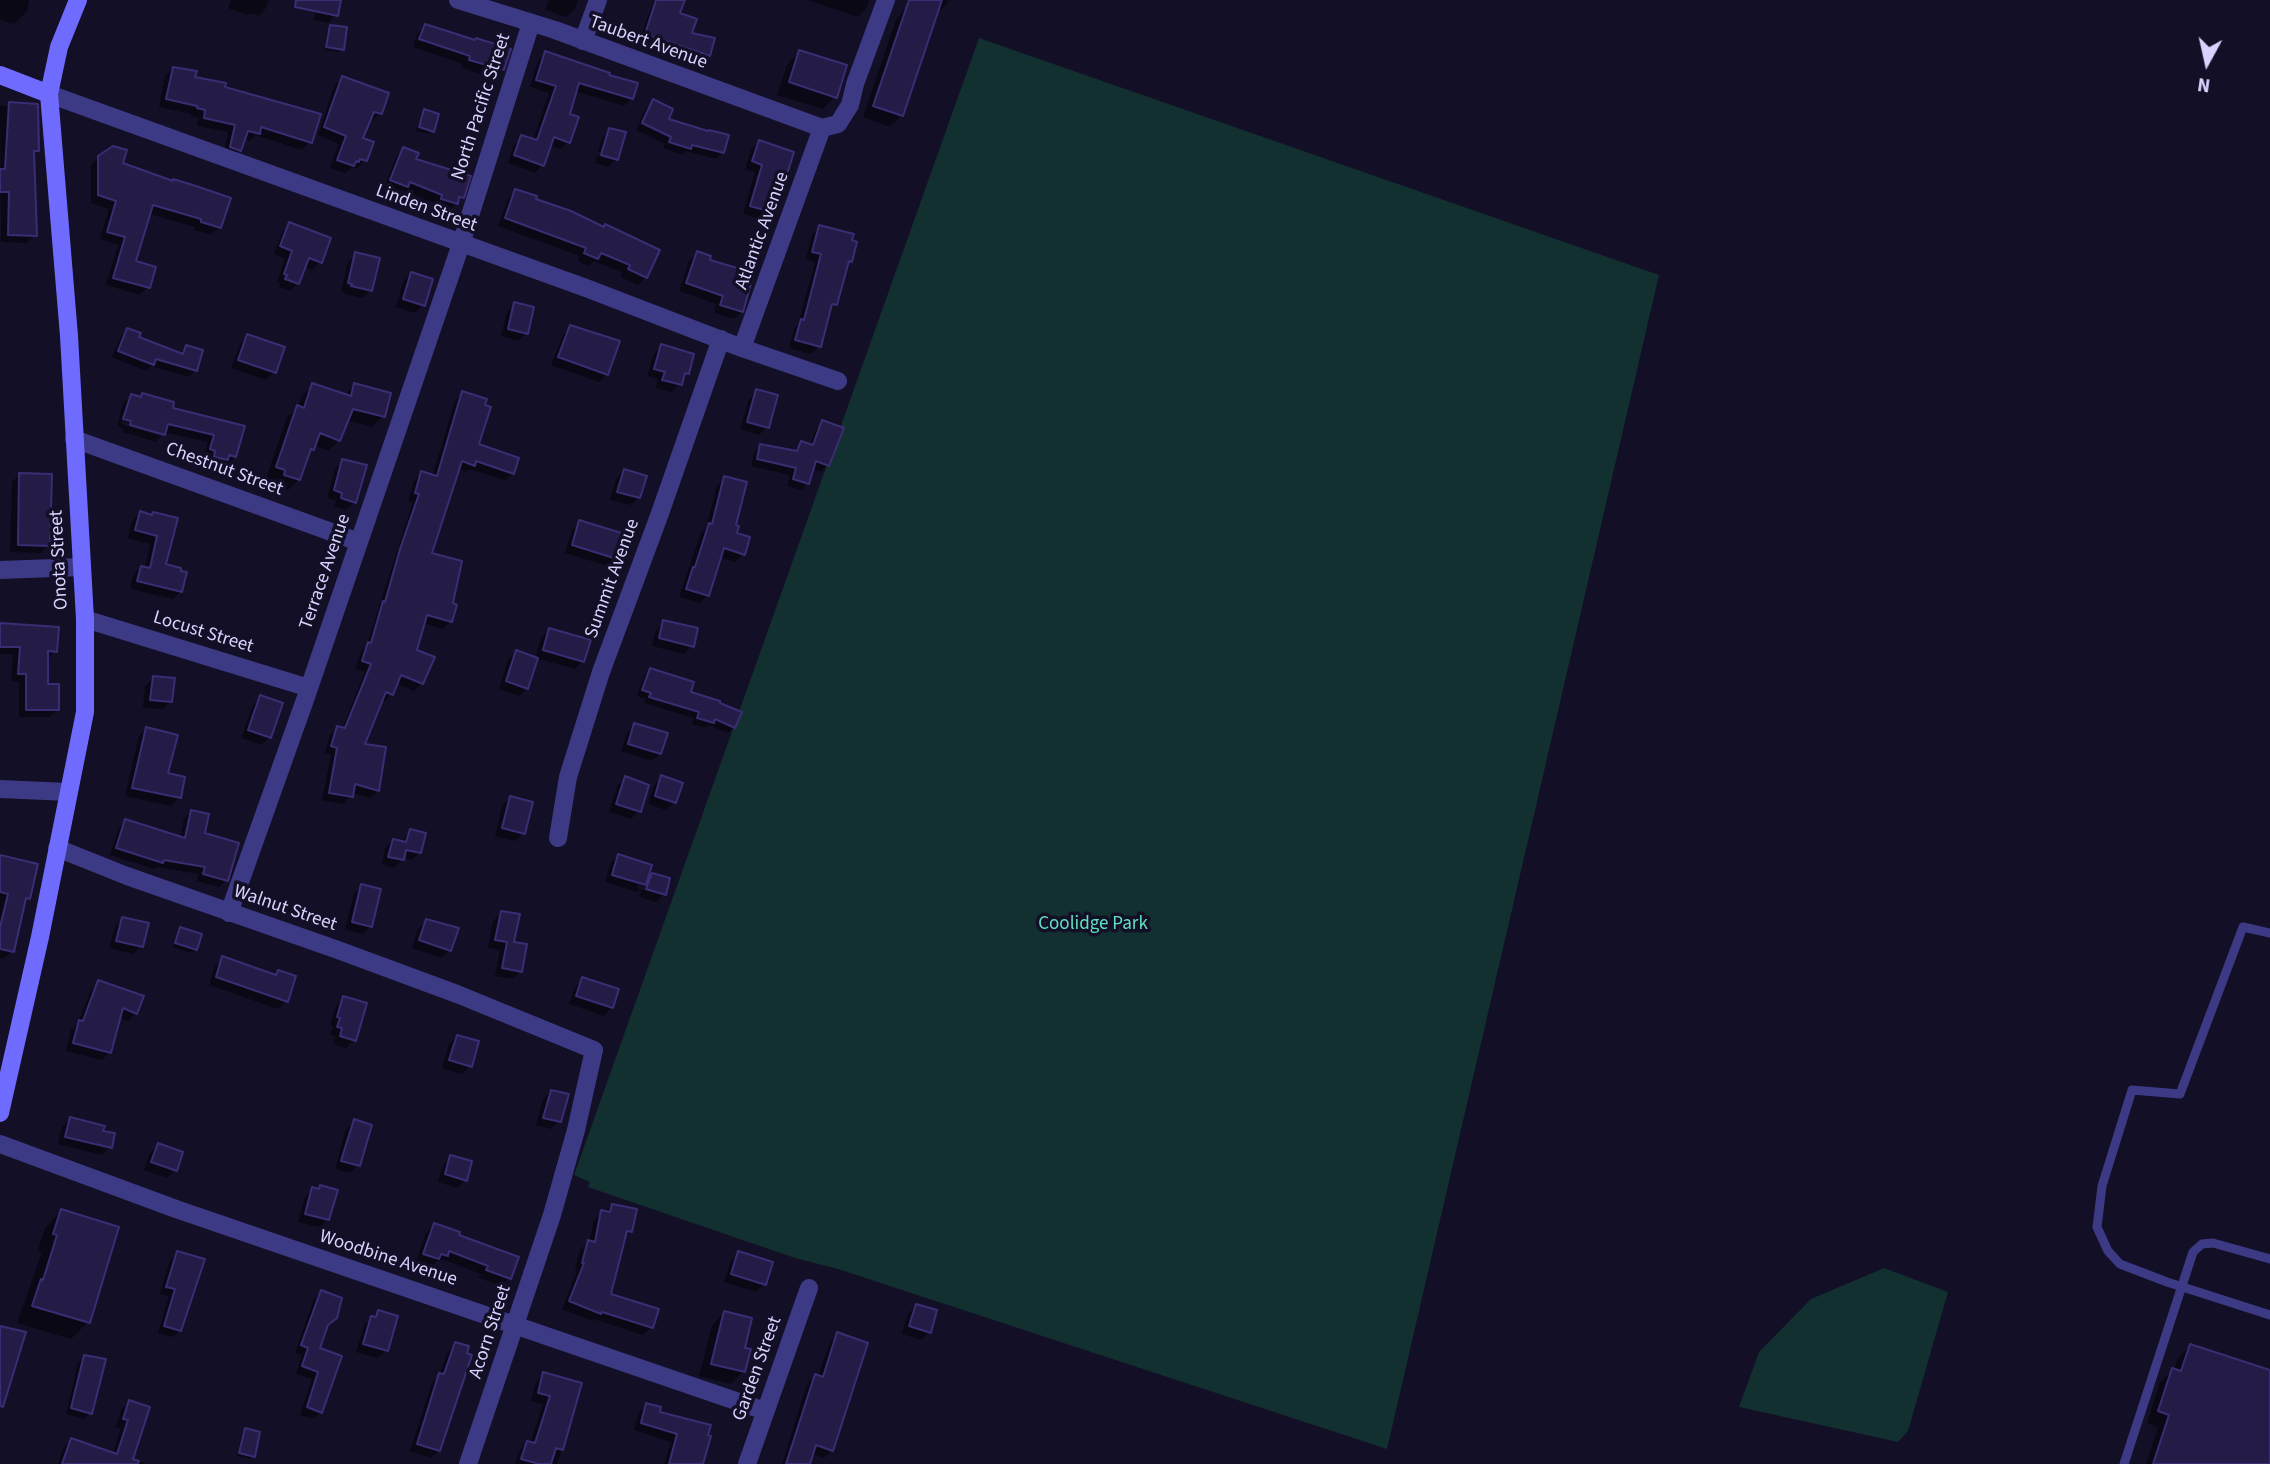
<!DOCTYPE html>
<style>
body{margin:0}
#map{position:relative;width:2270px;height:1464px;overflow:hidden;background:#130f26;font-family:"Source Sans 3",sans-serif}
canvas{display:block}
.north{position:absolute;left:2172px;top:28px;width:70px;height:70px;-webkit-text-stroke:5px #130f26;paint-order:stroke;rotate:188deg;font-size:19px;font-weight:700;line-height:28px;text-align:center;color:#d9d4ff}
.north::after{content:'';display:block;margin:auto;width:24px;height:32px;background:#d9d4ff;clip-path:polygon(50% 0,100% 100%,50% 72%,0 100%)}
</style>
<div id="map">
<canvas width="2270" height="1464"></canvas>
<div class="north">N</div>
</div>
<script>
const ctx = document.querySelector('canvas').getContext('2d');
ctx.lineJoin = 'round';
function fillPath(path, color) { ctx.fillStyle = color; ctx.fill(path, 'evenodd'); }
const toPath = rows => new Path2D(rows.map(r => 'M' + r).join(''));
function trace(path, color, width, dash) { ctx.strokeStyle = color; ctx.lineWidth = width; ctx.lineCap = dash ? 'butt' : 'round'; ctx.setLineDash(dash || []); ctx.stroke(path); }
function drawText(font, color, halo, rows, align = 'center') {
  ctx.font = font + ' "Source Sans 3",sans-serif'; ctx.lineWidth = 7; ctx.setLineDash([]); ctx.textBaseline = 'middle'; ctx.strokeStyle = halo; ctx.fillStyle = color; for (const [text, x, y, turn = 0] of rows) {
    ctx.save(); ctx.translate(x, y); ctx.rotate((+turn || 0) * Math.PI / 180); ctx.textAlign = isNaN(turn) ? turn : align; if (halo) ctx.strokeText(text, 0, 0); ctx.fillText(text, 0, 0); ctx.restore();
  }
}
fillPath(toPath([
 [979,38,1659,275,1387,1449,838,1269,795,1258,588,1187,590,1182,574,1175],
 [1884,1268,1948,1292,1908,1431,1898,1442,1739,1407,1759,1352,1811,1299]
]), '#12302f');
fillPath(toPath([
 [0,0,29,0,27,11,14,24,0,20],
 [231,0,269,0,266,8,259,16,250,13,248,15,228,8],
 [318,0,339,0,336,15,328,23,314,20],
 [549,0,578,0,575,9,567,17,545,10],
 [654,0,683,0,677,15,690,35,709,56,701,63,639,41],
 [807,0,869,0,866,9,858,17],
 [913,0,948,0,947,4,935,16,902,115,890,127,863,117,896,20],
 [425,26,502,70,494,78,462,68,463,64,413,47,417,34],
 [331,27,342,49,339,52,324,50,327,30],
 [799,52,835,97,823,109,777,95,787,65],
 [545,53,607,77,632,98,624,106,575,91,568,115,568,142,561,149,550,145,543,165,535,173,508,163,514,145,522,137,533,141,549,93,530,87,538,61],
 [173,68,193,78,310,142,302,150,255,135,250,141,243,139,240,150,232,158,223,155,228,132,197,126,198,118,190,116,191,114,159,107,165,76],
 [342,78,380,113,372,121,369,120,361,139,365,160,357,168,352,167,345,173,330,168,339,144,318,135,334,86],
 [653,102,667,120,722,152,716,159,686,151,683,155,663,148,665,144,636,130,646,108],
 [10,104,37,151,32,155,35,235,27,243,1,242,0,105,7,107],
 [425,111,432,131,429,134,416,131,421,115],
 [610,130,616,159,608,167,595,163,597,156,614,160,614,157,598,152,602,138],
 [759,142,773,212,765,220,743,214,755,172,745,169,751,150],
 [404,149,414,161,462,197,448,211,434,207,435,203,402,190,398,194,384,188,396,157],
 [99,157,121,164,219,227,211,235,194,230,195,227,149,214,133,263,148,287,140,295,106,285,118,245,100,239,109,209,91,203,91,165],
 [516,191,534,200,571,212,646,277,638,285,621,277,623,273,594,261,588,266,577,261,580,256,498,226,508,199],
 [290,225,320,262,312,270,304,267,298,283,290,291,279,287,280,283,277,282,285,259,274,254,282,232],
 [820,227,850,261,846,265,835,304,828,311,819,346,811,354,789,348,794,329,798,325,815,262,806,259,812,235],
 [697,253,707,262,742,311,734,319,714,313,716,304,679,291,689,261],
 [356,254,371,290,363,298,344,294,345,292,341,291,348,262],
 [411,274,423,305,415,313,396,307,403,282],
 [515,304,526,333,518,341,501,336,507,312],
 [571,327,607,374,599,382,551,365,563,335],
 [127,330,137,338,179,354,186,347,195,370,189,377,151,366,146,371,112,357,121,336],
 [248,336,274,372,266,380,231,368,240,344],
 [662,346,687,373,672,392,655,388,658,379,647,376,654,354],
 [313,385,344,396,355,385,383,416,372,427,347,420,339,440,328,451,314,445,307,455,299,479,288,490,274,485,276,481,266,478,287,417,298,408,302,396],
 [757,391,767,427,759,435,740,429,749,399],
 [462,393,477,445,513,473,505,480,469,469,466,472,457,469,430,554,451,604,455,606,450,622,443,629,423,623,415,651,422,683,414,691,396,683,391,694,384,702,380,700,362,746,384,749,378,791,370,798,352,793,344,804,322,800,331,755,325,753,330,735,338,728,342,729,365,672,355,669,361,651,366,647,413,502,408,501,414,481,421,473,432,477,455,401],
 [143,395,171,409,243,427,235,456,227,464,223,463,218,467,207,464,209,458,204,457,208,442,164,432,156,442,123,432,124,429,117,426,123,403,131,396,140,398],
 [122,421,161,432,161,436,121,424],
 [823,422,828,465,821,472,812,468,808,483,801,490,787,486,790,475,751,466,754,452,761,446,794,452,802,443,810,446,816,429],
 [343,461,354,502,346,510,334,506,336,501,327,498,335,469],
 [624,471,639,497,631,505,610,500,616,479],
 [20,474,49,545,41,553,10,552,12,482],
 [725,478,734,534,743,554,735,562,719,557,708,595,700,603,679,597,701,533,706,528,717,486],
 [140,513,151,516,153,514,164,566,181,591,173,599,130,589,133,575,141,567,145,568,150,544,128,538,132,521],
 [580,522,619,559,611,567,565,553,572,530],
 [664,622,692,646,684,654,652,646,656,630],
 [0,624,55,651,48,659,46,686,57,710,49,717,19,717,19,682,11,681,13,654,0,654],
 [549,630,583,661,575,669,536,658,527,688,519,696,499,689,508,660,516,652,535,658,541,638],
 [650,670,689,694,734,727,728,733,709,725,706,728,692,724,694,718,644,703,646,699,637,696,644,676],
 [153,678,171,701,163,709,143,708,145,686],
 [261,697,270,737,262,745,241,738,253,705],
 [635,725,660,754,652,761,621,751,627,733],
 [147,728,166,775,179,798,171,806,125,796,139,736],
 [662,777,674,802,666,810,648,804,654,785],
 [625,778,639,811,631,819,609,812,617,786],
 [510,798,523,833,515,841,495,836,502,806],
 [191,812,226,880,219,887,197,881,199,874,156,867,154,869,110,855,119,828,126,821,180,839,184,819],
 [410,831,420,852,412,860,403,858,394,868,382,864,385,848,393,840,401,842],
 [618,856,646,881,652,875,664,894,656,902,639,897,642,889,661,895,661,892,638,884,637,888,640,889,637,892,605,882,610,864],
 [0,857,28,898,23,902,12,951,4,959,0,958],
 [362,886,371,926,363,934,345,930,354,894],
 [501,913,521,971,513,979,495,976,500,950,488,948,493,921],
 [123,919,141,946,133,954,109,948,115,927],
 [426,921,450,950,442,958,412,948,418,929],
 [180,929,196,949,192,953,173,947,177,932],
 [223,959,274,976,278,972,286,1001,278,1009,209,985,215,966],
 [583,979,617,990,611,1008,604,1016,569,1004,575,987],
 [98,982,136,1013,128,1021,119,1017,110,1052,102,1060,66,1051,71,1030,78,1023,91,990],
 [344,998,354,1040,346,1048,333,1044,336,1036,330,1035,333,1026,330,1025,336,1006],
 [457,1036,470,1066,462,1074,442,1068,449,1044],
 [551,1091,559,1121,551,1129,536,1125,543,1099],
 [70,1119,101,1132,110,1147,102,1155,58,1144,62,1127],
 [354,1121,358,1165,350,1173,335,1169,346,1129],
 [158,1145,175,1170,167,1178,144,1170,150,1153],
 [451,1157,465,1180,457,1188,438,1182,443,1165],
 [320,1187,328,1219,320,1227,298,1222,305,1197,313,1189,317,1190],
 [612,1206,631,1231,624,1238,608,1295,651,1327,643,1335,593,1319,592,1321,562,1309,577,1271,575,1270,580,1250,589,1241,594,1220],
 [61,1211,88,1322,71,1339,17,1323,42,1252,38,1250,45,1228],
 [434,1225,457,1236,509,1278,501,1286,479,1278,481,1274,442,1259,430,1266,416,1262,426,1233],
 [177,1253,180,1330,173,1337,158,1333,169,1296,160,1294,170,1260],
 [739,1253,764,1284,756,1292,724,1282,731,1261],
 [322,1292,326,1326,318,1349,321,1412,313,1419,300,1415,312,1379,296,1374,302,1355,295,1353,314,1299],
 [916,1306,929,1332,921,1340,902,1334,908,1314],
 [379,1312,386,1350,378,1358,356,1352,364,1325],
 [724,1313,743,1349,744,1371,731,1384,699,1376,712,1325],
 [838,1334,832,1450,824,1458,811,1454,808,1464,782,1464,807,1384,815,1376,818,1377,830,1342],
 [456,1344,439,1450,431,1458,410,1451,432,1383,439,1375,448,1352],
 [2190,1346,2270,1372,2270,1464,2146,1464,2158,1427,2147,1423,2160,1382,2174,1370,2178,1358],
 [84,1357,90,1413,84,1419,66,1414,78,1363],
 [544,1374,580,1384,557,1464,515,1464,519,1451,527,1443,530,1444,543,1404,531,1401,536,1382],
 [129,1402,132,1459,147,1464,58,1464,63,1448,71,1440,113,1453,121,1428,116,1427,121,1410],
 [647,1405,706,1437,689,1464,664,1464,671,1442,634,1430,639,1412],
 [245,1430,253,1456,250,1459,237,1456,242,1433]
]), '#0007');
const building = toPath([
 [296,0,341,0,338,16,295,7,296,0],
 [656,0,685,0,680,13,697,19,692,33,715,38,710,56,645,34,656,0],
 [909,0,942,0,903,116,873,106,909,0],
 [425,24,475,40,476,38,511,49,504,70,469,60,470,56,419,39,425,24],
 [330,25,347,27,344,50,326,47,330,25],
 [799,50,847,65,837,98,789,82,799,50],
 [545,51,610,73,609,75,638,83,633,99,579,83,570,114,579,117,570,143,554,137,544,166,514,155,521,135,537,140,556,86,536,80,545,51],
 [173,67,197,71,195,77,226,83,225,87,321,114,312,143,261,127,260,134,248,131,241,151,230,147,235,125,204,118,205,110,197,108,197,106,166,99,173,67],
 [342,76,389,93,382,114,374,112,363,138,374,142,367,161,360,159,359,162,356,161,354,166,337,160,346,136,324,127,342,76],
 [653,99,673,109,669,119,708,131,709,130,729,135,724,153,692,145,691,149,669,142,671,137,642,123,653,99],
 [9,102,38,104,39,151,34,151,37,236,8,235,9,192,0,192,0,169,5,169,9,102],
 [424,109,439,114,434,132,419,127,424,109],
 [609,128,626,132,618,160,601,155,609,128],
 [759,140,794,152,775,213,750,206,762,165,752,161,759,140],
 [113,146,127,150,123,163,173,181,173,179,196,186,231,198,221,228,201,222,201,219,153,205,136,261,156,267,150,288,113,278,125,237,107,232,116,201,98,195,98,156,113,146],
 [403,147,419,153,416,159,471,176,464,198,459,197,458,204,441,199,442,195,410,182,408,187,390,180,403,147],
 [515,189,537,196,536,199,571,211,604,227,605,224,660,250,647,278,628,269,630,265,601,253,598,259,584,253,586,248,505,218,515,189],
 [289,222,331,238,322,263,309,258,299,284,285,279,287,275,284,274,292,251,280,246,289,222],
 [819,225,854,234,852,240,857,242,852,262,849,261,837,305,832,304,821,347,795,340,801,319,804,320,821,254,812,252,819,225],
 [697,251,711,256,710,260,754,273,743,312,720,305,723,296,686,283,697,251],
 [355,252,380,258,372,291,351,286,352,284,348,283,355,252],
 [411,272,433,279,425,306,403,299,411,272],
 [514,302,534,307,528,334,508,329,514,302],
 [570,325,620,341,608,375,558,357,570,325],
 [127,328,141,333,139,337,183,354,186,345,203,350,197,371,156,359,154,365,118,351,127,328],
 [247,334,285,347,276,373,238,360,247,334],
 [661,344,694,354,689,374,685,373,682,385,662,380,665,372,654,369,661,344],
 [312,383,351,396,354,383,391,393,385,417,353,409,340,441,320,433,314,450,311,449,300,480,284,475,285,470,276,467,297,405,304,408,312,383],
 [756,389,778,395,769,428,747,422,756,389],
 [462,391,487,399,485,405,491,407,479,444,519,458,514,474,476,461,475,466,462,461,432,553,462,561,453,603,457,605,452,622,427,615,417,650,435,657,423,684,401,675,393,695,386,692,365,744,386,747,379,791,355,784,353,797,329,793,337,748,331,746,337,726,345,728,371,664,362,661,368,642,371,643,383,601,385,602,400,549,419,494,415,493,421,471,437,476,462,391],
 [142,393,174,402,173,408,245,426,236,457,229,455,228,460,214,457,215,451,210,449,214,435,168,424,165,435,130,425,131,421,123,419,131,394,141,397,142,393],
 [822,420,844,428,829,466,816,461,809,484,793,479,796,468,757,459,760,444,797,451,801,441,813,445,822,420],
 [342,459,367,465,356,503,341,498,342,493,334,490,342,459],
 [624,469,647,476,640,498,617,492,624,469],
 [19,473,52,474,50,546,18,545,19,473],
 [724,476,747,482,736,525,739,526,737,533,750,537,745,555,724,548,709,596,686,589,693,567,695,567,709,523,712,524,724,476],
 [140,511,152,515,153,512,178,518,166,564,181,568,181,571,187,572,182,592,137,581,141,566,150,568,157,536,135,530,140,511],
 [579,520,628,535,620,560,572,545,579,520],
 [663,620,698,628,694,647,659,638,663,620],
 [0,623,59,627,57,652,48,651,48,684,59,684,59,710,26,710,26,674,18,674,20,647,0,647,0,623],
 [549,628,591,640,584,662,543,650,549,628],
 [516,650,538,658,528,689,506,681,516,650],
 [650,668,694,682,691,692,720,701,720,703,742,712,735,728,715,719,714,723,697,718,699,712,649,697,651,693,642,690,650,668],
 [153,676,175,678,172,702,150,700,153,676],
 [260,695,283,703,271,738,248,730,260,695],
 [634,723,668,733,661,754,628,744,634,723],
 [146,727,178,735,168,773,185,777,181,798,132,788,146,727],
 [661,775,683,783,676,803,655,796,661,775],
 [625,776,649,785,641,812,616,804,625,776],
 [510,796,533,802,525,834,502,828,510,796],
 [191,810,209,814,205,833,239,843,228,881,203,874,205,867,164,860,163,863,116,848,125,819,185,838,191,810],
 [410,829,426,833,421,853,406,850,404,860,388,857,393,839,406,842,410,829],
 [618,854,652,865,646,885,612,875,618,854],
 [0,855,38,864,30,899,26,898,14,952,0,949,0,927,8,894,0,892,0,855],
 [652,873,670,878,666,895,646,889,652,873],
 [361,884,381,889,372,927,352,922,361,884],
 [501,911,520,914,514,942,527,944,522,972,502,968,507,942,495,940,501,911],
 [122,917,149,923,143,947,116,941,122,917],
 [426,919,459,928,451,951,419,940,426,919],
 [180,927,202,934,197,950,175,943,180,927],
 [222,956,276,975,278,970,296,976,288,1002,216,977,222,956],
 [582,977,619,989,613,1008,576,996,582,977],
 [98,980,144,996,137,1014,123,1008,111,1053,73,1043,79,1020,83,1021,98,980],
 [343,996,367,1003,356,1041,340,1036,342,1028,337,1027,340,1018,337,1017,343,996],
 [457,1035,479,1041,472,1067,449,1060,457,1035],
 [551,1090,569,1094,561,1122,543,1118,551,1090],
 [70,1117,105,1126,103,1131,115,1133,112,1148,65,1137,70,1117],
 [354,1119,372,1125,360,1166,341,1161,354,1119],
 [158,1143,183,1152,177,1171,151,1162,158,1143],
 [450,1155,472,1161,467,1181,445,1174,450,1155],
 [320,1185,338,1190,329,1220,305,1214,312,1187,319,1189,320,1185],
 [612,1204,637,1209,632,1232,627,1231,611,1294,659,1309,653,1328,602,1312,601,1314,569,1301,584,1263,582,1263,588,1240,595,1242,601,1210,610,1212,612,1204],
 [61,1209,119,1227,90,1323,32,1306,41,1279,43,1280,57,1235,53,1234,61,1209],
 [434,1223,460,1232,459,1235,519,1257,511,1279,486,1270,488,1266,449,1251,448,1256,441,1254,439,1259,423,1254,434,1223],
 [177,1251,205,1259,181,1331,164,1326,175,1289,166,1287,177,1251],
 [738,1251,773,1262,766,1285,731,1274,738,1251],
 [321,1290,342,1298,337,1318,328,1325,320,1348,342,1356,322,1413,307,1407,318,1372,302,1366,308,1348,301,1345,321,1290],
 [916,1304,937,1310,931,1333,909,1326,916,1304],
 [378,1310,398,1316,388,1351,363,1344,371,1316,376,1317,378,1310],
 [724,1311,752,1318,745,1348,751,1349,745,1372,711,1364,724,1311],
 [0,1326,26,1332,3,1407,0,1406,0,1326],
 [837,1332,868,1343,833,1451,816,1445,810,1464,786,1464,815,1374,823,1377,837,1332],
 [455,1342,469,1346,467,1353,472,1355,440,1451,417,1444,439,1373,444,1374,455,1342],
 [2190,1344,2270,1370,2270,1464,2153,1464,2169,1415,2158,1411,2172,1368,2181,1371,2190,1344],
 [84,1355,106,1359,92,1414,71,1408,84,1355],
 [543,1372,582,1383,563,1450,556,1448,551,1464,539,1464,521,1459,527,1441,535,1443,550,1396,538,1393,543,1372],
 [129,1400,150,1407,133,1459,139,1461,138,1464,62,1464,71,1438,117,1454,128,1420,123,1419,129,1400],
 [646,1403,661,1407,660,1412,711,1425,708,1435,711,1436,703,1464,669,1464,677,1434,641,1423,646,1403],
 [245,1428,260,1432,255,1457,239,1453,245,1428]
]);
fillPath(building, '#241b47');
trace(building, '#3b2d73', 2);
trace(toPath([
 [2270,933,2243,927,2180,1094,2132,1090,2102,1186,2097,1227,2108,1251,2120,1264,2167,1282,2270,1315],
 [2124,1464,2193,1252,2202,1244,2213,1243,2270,1259]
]), '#3d3a85', 9);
trace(toPath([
 [458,0,555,30,822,128],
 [583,41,598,0],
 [49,94,586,288,742,348,838,381],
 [822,128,838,124,850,105,855,84,886,0],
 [742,348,822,128],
 [74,439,359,542],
 [0,570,82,567],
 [85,619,309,688],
 [0,789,68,792],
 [558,838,568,777,601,672,659,516,721,339],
 [57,848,127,876,338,950,457,994,594,1050,576,1130,552,1215,468,1464],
 [229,913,306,697,461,244,531,23],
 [0,1144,176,1209,765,1411],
 [747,1464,809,1288]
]), '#3d3a85', 18);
trace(toPath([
 [0,75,49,94],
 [0,1113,40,937,85,712,85,619,69,336,49,94,59,47,78,0]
]), '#6f6bff', 18);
drawText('19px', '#d9d4ff', '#130f26', [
 ["Taubert Avenue",648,43,20],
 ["North Pacific Street",482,107,-72],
 ["Linden Street",426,209,20],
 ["Atlantic Avenue",763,231,-70],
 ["Chestnut Street",224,470,20],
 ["Onota Street",60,560,-93],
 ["Terrace Avenue",326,572,-71],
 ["Summit Avenue",613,579,-70],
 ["Locust Street",203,633,17],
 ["Walnut Street",285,909,19],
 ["Woodbine Avenue",388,1259,18],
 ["Acorn Street",491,1332,-72],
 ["Garden Street",758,1369,-70]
]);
drawText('19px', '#5fe0c0', '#130f26', [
 ["Coolidge Park",1093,925]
]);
</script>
